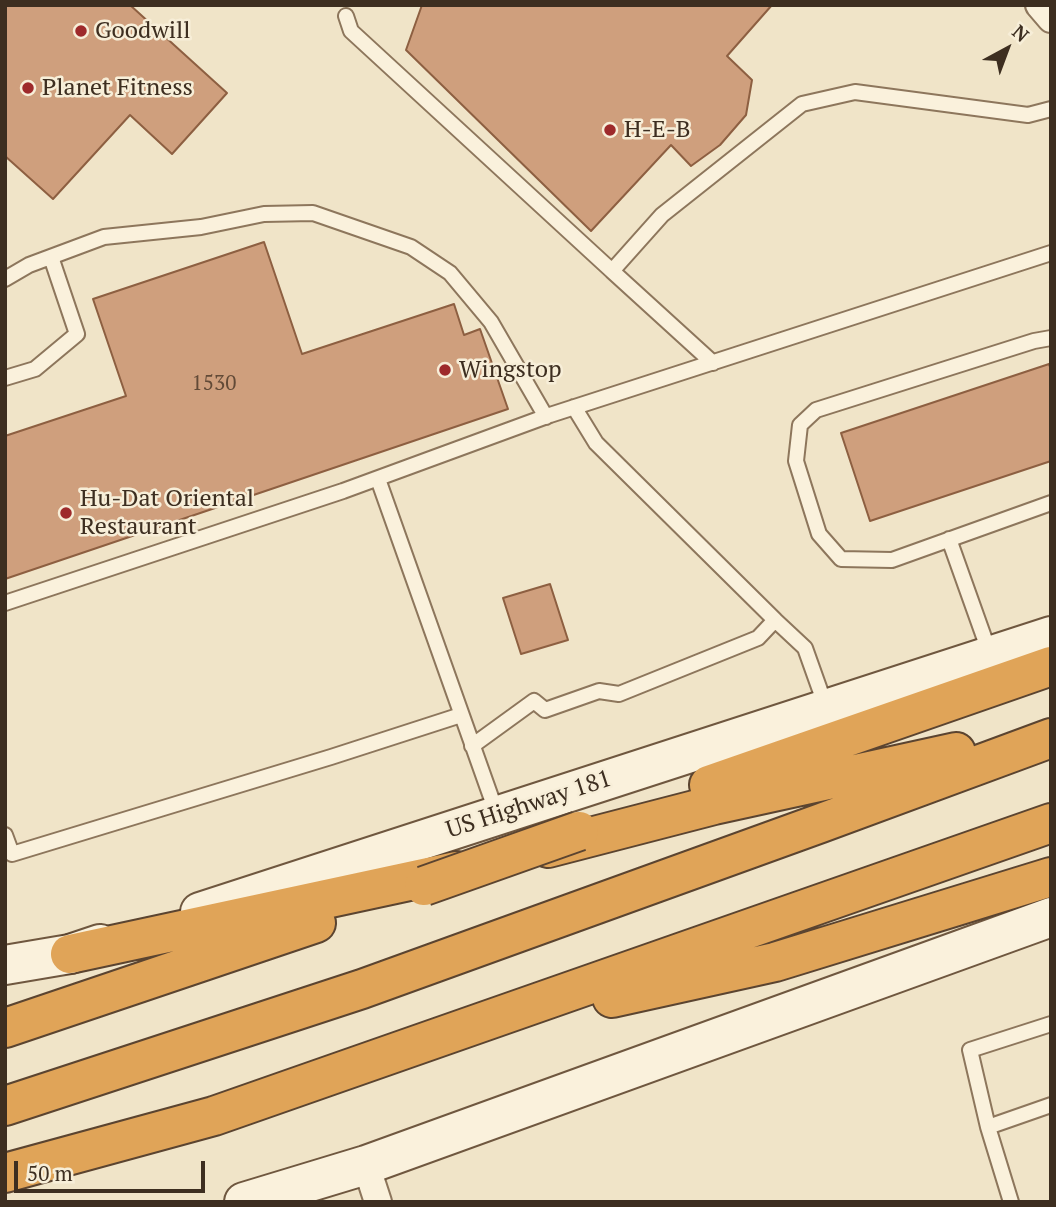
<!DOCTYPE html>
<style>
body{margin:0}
#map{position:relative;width:1056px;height:1207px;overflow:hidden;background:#f0e4c8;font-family:"PT Serif",serif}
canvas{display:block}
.frame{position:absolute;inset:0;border:7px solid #3d2e20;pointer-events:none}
.north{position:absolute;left:972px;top:14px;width:70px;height:70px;-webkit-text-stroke:5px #f7eed8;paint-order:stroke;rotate:41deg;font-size:19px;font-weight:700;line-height:28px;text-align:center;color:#3d2e20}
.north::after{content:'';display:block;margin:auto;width:24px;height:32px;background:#3d2e20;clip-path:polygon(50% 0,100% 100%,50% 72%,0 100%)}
.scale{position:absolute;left:14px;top:1161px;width:191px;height:32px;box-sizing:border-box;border:4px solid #3d2e20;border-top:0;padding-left:9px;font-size:21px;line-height:24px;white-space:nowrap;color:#3d2e20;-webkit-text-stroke:5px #f7eed8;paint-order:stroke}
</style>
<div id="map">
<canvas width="1056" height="1207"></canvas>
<div class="frame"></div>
<div class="north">N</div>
<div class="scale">50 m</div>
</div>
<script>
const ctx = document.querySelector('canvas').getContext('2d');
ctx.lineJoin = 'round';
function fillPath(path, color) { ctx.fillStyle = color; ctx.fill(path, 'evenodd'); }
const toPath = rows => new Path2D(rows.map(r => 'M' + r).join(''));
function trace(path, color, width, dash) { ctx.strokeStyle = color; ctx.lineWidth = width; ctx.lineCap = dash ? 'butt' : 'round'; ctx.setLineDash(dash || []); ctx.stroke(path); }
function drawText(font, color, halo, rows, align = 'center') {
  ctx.font = font + ' "PT Serif",serif'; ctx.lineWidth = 5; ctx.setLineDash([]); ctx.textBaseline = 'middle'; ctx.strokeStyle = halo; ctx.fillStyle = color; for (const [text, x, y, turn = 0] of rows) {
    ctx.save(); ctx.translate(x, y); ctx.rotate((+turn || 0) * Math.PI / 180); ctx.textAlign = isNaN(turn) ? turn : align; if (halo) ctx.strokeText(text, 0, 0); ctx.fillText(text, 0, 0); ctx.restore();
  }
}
const building = toPath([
 [5,5,130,5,227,93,172,154,130,115,53,199,5,156,5,5],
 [422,5,772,5,727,56,752,80,746,115,720,145,691,166,671,145,591,231,406,50,422,5],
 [264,242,302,354,454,304,464,335,480,329,508,409,5,579,5,436,126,396,93,299,264,242],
 [1049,364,1051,370,1051,461,870,521,841,433,1049,364],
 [550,584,568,640,521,654,503,598,550,584]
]);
fillPath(building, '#cf9f7d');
trace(building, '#8d5f41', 2);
const service = toPath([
 [346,16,351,31,612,271],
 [5,279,29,265,104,237,201,227,264,214,313,213,411,247,450,273,491,322,546,417],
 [1051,338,1034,341,816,410,800,425,796,461,819,534,841,559,892,560,1051,503],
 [713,363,612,271,662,215,802,104,855,92,1028,115,1051,109],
 [5,378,35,369,77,334,51,257],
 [574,407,596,443,775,620],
 [378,479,497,814],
 [949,539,990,654],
 [5,603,343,491,550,415,1051,253],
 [472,746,534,701,545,710,599,691,619,694,758,638,775,620,805,648,826,707],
 [5,835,12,854,331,757,461,715],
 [988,1127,970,1050,1051,1024],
 [1011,1202,988,1127,1051,1105]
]);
const minor = toPath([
 [1039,5,1051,19],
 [366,1165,378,1202]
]);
const secondary = toPath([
 [200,912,1051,636],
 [5,965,70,954,100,944],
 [244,1202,366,1165,1051,917]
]);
const motorway = toPath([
 [709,785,1051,666],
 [548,848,714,805,956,752],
 [70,954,456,871],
 [612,998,775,962,1051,877],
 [5,1028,316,923],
 [5,1106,362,989,821,823,1051,738],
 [5,1173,214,1116,1051,823]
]);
trace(service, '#8d765c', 18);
trace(minor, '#8d765c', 30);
trace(secondary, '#6f573f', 42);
trace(motorway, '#5b4430', 42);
trace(service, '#faf1dc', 14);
trace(minor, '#faf1dc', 26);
trace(secondary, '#faf1dc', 38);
trace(motorway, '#e0a458', 38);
const motorwayBridge = toPath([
 [424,886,579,831]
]);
trace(motorwayBridge, '#5b4430', 42, []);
trace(motorwayBridge, '#e0a458', 38);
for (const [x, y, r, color] of [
 [81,31,7,"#9e2a2b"],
 [28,88,7,"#9e2a2b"],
 [610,130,7,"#9e2a2b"],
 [445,370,7,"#9e2a2b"],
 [66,513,7,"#9e2a2b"]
]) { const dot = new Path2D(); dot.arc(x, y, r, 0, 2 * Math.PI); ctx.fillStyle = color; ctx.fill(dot); trace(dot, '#f7eed8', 2.5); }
drawText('21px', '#624a37', null, [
 ["1530",214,384]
]);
drawText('24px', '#3d2e20', '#f7eed8', [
 ["Goodwill",95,31],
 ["Planet Fitness",42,88],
 ["H-E-B",624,130],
 ["Wingstop",459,370],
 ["Hu-Dat Oriental",80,499],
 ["Restaurant",80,527]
], 'left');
drawText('24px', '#3d2e20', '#f7eed8', [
 ["US Highway 181",529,805,-18]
]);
</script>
